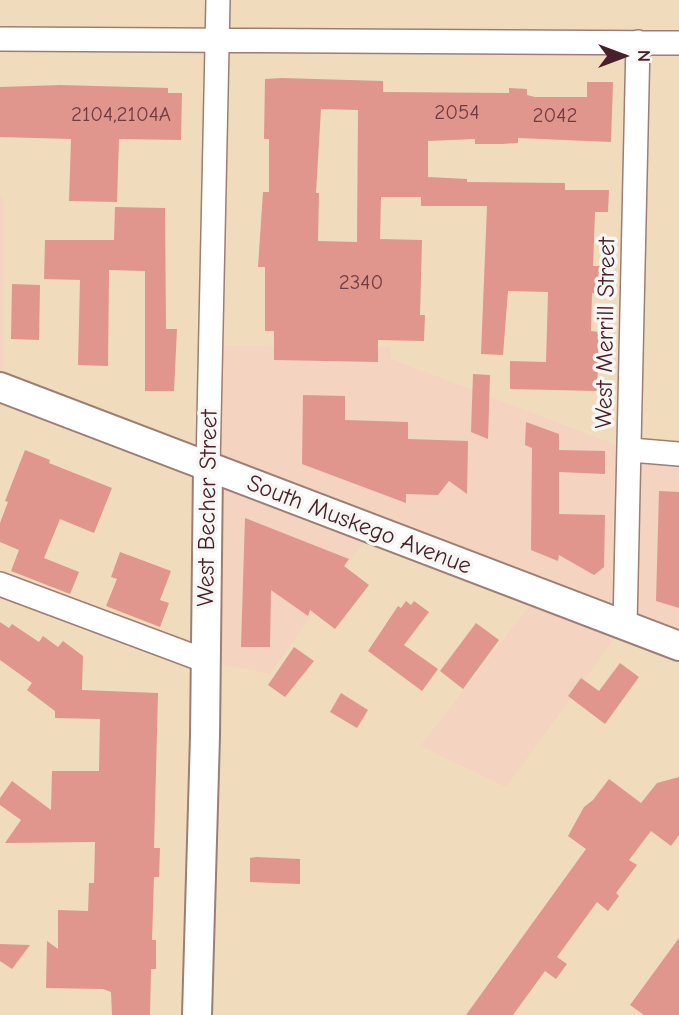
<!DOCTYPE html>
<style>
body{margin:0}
#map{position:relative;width:679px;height:1015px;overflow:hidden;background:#f0dcbc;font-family:"Comic Neue",sans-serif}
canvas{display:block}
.north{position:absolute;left:588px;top:21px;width:70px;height:70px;-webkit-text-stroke:5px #f6f6f2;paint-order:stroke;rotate:90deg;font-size:19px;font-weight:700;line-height:28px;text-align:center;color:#4a1f2b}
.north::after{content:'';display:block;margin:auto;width:24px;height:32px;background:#4a1f2b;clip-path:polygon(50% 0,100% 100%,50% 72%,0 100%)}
</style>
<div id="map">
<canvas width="679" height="1015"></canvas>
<div class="north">N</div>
</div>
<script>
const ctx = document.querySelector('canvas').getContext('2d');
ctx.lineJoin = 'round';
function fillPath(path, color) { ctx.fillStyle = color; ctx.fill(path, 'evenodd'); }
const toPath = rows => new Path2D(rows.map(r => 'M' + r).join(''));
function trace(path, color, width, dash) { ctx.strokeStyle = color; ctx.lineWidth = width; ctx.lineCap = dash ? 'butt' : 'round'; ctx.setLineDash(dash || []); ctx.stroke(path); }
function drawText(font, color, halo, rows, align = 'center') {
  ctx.font = font + ' "Comic Neue",sans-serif'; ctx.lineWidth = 7; ctx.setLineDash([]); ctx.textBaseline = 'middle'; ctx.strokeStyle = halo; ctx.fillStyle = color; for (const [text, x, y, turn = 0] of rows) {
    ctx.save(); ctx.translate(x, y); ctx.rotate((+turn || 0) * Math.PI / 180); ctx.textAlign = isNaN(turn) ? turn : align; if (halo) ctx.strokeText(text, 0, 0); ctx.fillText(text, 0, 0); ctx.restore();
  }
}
fillPath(toPath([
 [0,197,3,197,3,388,0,387],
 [211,346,390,347,391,359,609,442,631,450,679,454,679,646,625,624,506,787,420,746,539,594,372,530,270,674,206,661]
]), '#f4d3c0');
fillPath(toPath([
 [282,78,383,81,383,92,509,93,509,88,527,89,527,95,535,97,587,97,587,82,613,82,611,142,518,138,518,143,502,144,475,144,475,139,428,141,428,177,467,179,467,182,565,183,565,190,609,190,608,212,595,212,593,266,600,266,599,293,592,293,591,331,599,332,597,391,510,389,510,361,546,362,548,292,508,291,503,355,481,354,487,206,421,206,421,197,381,197,380,239,422,240,420,315,425,315,424,341,378,340,378,362,274,360,274,331,265,331,265,267,258,267,263,192,269,192,269,139,264,139,265,79],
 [321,109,358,110,357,242,318,241,319,193,316,193],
 [61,85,168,88,168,93,182,93,181,140,119,139,117,202,69,201,71,139,0,137,0,87],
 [115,207,165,208,166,329,177,329,174,391,145,391,145,271,109,270,108,366,78,365,80,280,44,279,45,240,114,240],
 [12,284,40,285,39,340,11,339],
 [473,374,490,375,488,439,471,432],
 [303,395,345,396,345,420,408,422,408,439,468,441,467,494,449,481,438,495,406,494,406,503,302,464],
 [526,422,559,434,559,450,605,451,605,474,559,472,559,514,605,515,604,567,594,575,559,555,558,561,531,550,532,448,525,445],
 [25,450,50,460,49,463,112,488,94,533,60,519,44,558,79,572,70,594,11,571,19,550,0,542,0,523,8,502,5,501],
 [659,491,679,492,679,608,656,601],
 [245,518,349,559,344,566,369,585,335,629,310,610,308,616,271,590,270,647,241,647],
 [120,552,171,571,160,600,169,603,160,627,106,606,117,579,111,577],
 [406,601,411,605,414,601,429,612,404,645,438,669,422,691,368,651,398,606,401,608],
 [0,622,9,628,12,624,39,642,43,636,58,647,63,641,83,656,82,690,158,693,154,848,160,848,159,877,154,877,152,940,156,940,156,969,151,969,150,1015,112,1015,111,992,103,989,46,988,47,941,58,949,58,910,88,911,89,883,94,883,95,842,5,843,21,820,0,805,0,798,12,781,51,810,52,771,99,771,100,719,55,718,55,711,27,690,32,683,0,660],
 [476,623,499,640,463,689,440,671],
 [294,647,314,661,285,697,268,685],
 [620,663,639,677,605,724,568,696,581,678,599,691],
 [341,693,368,710,357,728,330,712],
 [679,777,679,835,671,846,651,831,629,860,637,865,616,893,619,896,608,911,597,902,557,957,567,964,556,979,545,971,513,1015,466,1015,586,849,568,836,584,807,593,800,609,779,641,803,657,783],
 [256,857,300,859,300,884,250,882,250,858],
 [679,938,679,1015,644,1015,630,1005],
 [0,944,30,945,12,969,0,961]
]), '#e0958d');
const minor = toPath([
 [0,39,679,43],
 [631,450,679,454],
 [208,467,218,0],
 [0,584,206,661],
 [625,624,638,42]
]);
const tertiary = toPath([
 [0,387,679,646],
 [197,1015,205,736,208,467]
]);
trace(minor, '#9d7e74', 26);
trace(tertiary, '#9d7e74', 32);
trace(minor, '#fff', 23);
trace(tertiary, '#fff', 28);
drawText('21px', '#703c44', null, [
 ["2054",457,113],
 ["2104,2104A",121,115],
 ["2042",555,116],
 ["2340",361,283]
]);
drawText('24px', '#4a1f2b', '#f6f6f2', [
 ["West Merrill Street",606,333,-89],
 ["West Becher Street",208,508,-89],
 ["South Muskego Avenue",359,525,21]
]);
</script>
